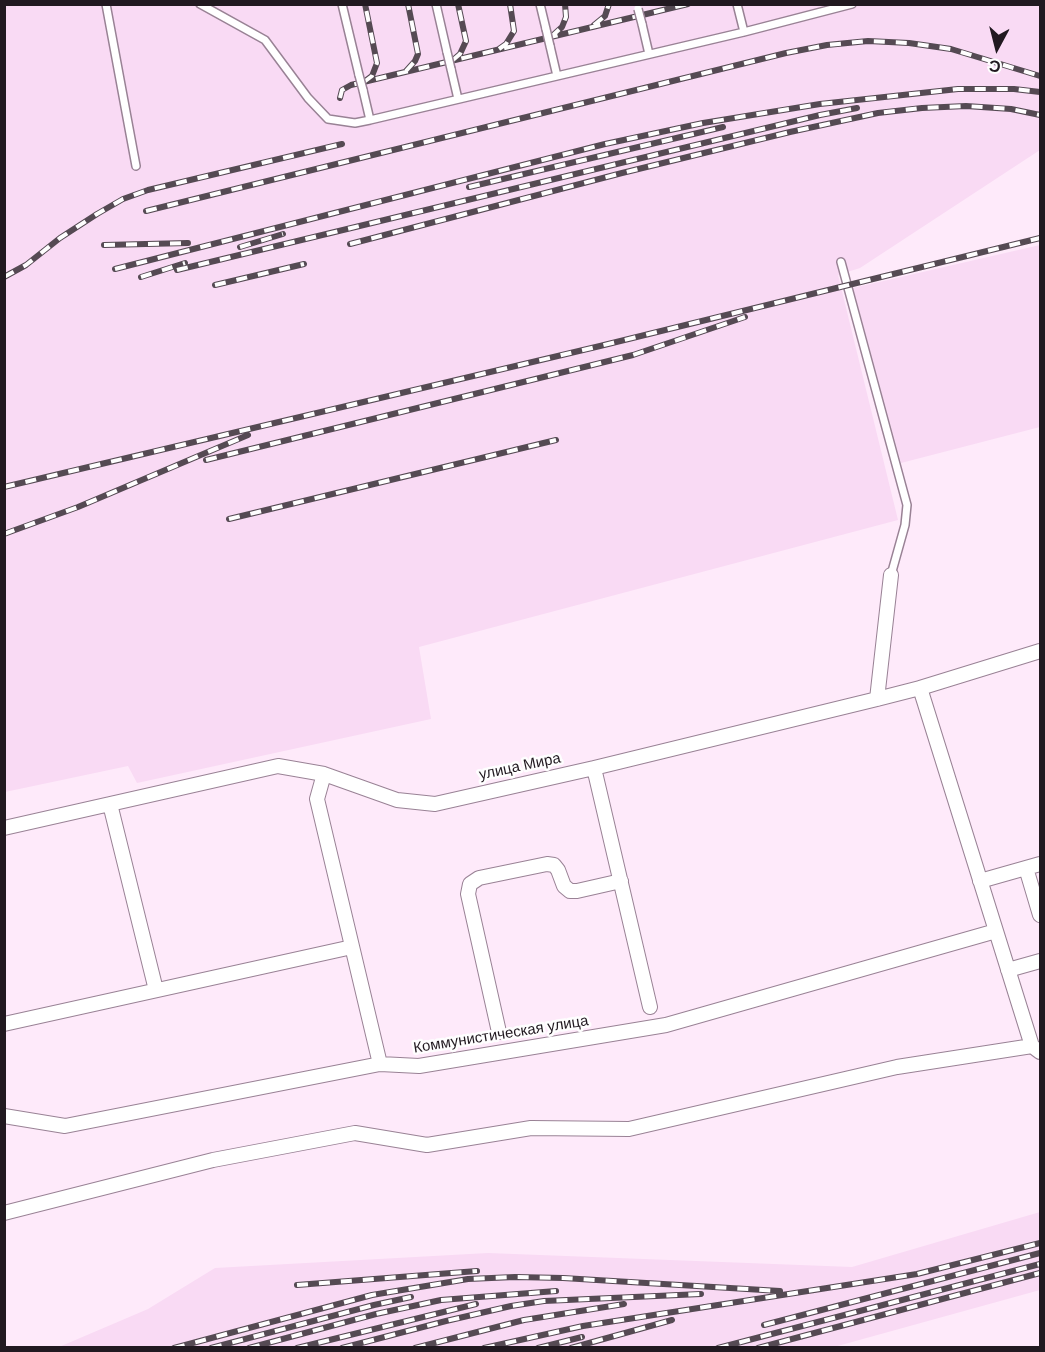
<!DOCTYPE html>
<meta charset="utf-8">
<style>
body{margin:0}
#map{position:relative;width:1045px;height:1352px;overflow:hidden;background:#feeafa;font-family:"DM Sans",sans-serif}
canvas{display:block}
.frame{position:absolute;inset:0;border:6px solid #211920;pointer-events:none}
.north{position:absolute;left:967px;top:18px;width:60px;height:60px;-webkit-text-stroke:4px #fefefe;paint-order:stroke;rotate:187deg;font-size:16px;font-weight:700;line-height:24px;text-align:center;color:#211920}
.north::after{content:'';display:block;margin:auto;width:21px;height:27px;background:#211920;clip-path:polygon(50% 0,100% 100%,50% 72%,0 100%)}
</style>
<div id="map">
<canvas width="1045" height="1352"></canvas>
<div class="frame"></div>
<div class="north">С</div>
</div>
<script>
const ctx = document.querySelector('canvas').getContext('2d');
ctx.lineJoin = 'round';
function fillPath(path, color) { ctx.fillStyle = color; ctx.fill(path, 'evenodd'); }
const toPath = rows => new Path2D(rows.map(r => 'M' + r).join(''));
function trace(path, color, width, dash) { ctx.strokeStyle = color; ctx.lineWidth = width; ctx.lineCap = dash ? 'butt' : 'round'; ctx.setLineDash(dash || []); ctx.stroke(path); }
function drawText(font, color, halo, rows, align = 'center') {
  ctx.font = font + ' "DM Sans",sans-serif'; ctx.lineWidth = 5; ctx.setLineDash([]); ctx.textBaseline = 'middle'; ctx.strokeStyle = halo; ctx.fillStyle = color; for (const [text, x, y, turn = 0] of rows) {
    ctx.save(); ctx.translate(x, y); ctx.rotate((+turn || 0) * Math.PI / 180); ctx.textAlign = isNaN(turn) ? turn : align; if (halo) ctx.strokeText(text, 0, 0); ctx.fillText(text, 0, 0); ctx.restore();
  }
}
fillPath(toPath([
 [4,5,1040,5,1040,150,860,268,838,275,898,520,419,647,431,719,137,783,128,766,5,792],
 [1040,245,1040,427,901,463,853,288],
 [1040,1212,1040,1290,834,1347,59,1347,148,1309,215,1268,488,1253,852,1267]
]), '#f9daf4');
const service = toPath([
 [106,4,136,166],
 [200,4,265,40,308,98,328,119,355,123,370,120],
 [342,4,359,75],
 [436,4,447,52],
 [540,4,546,29],
 [642,24,649,54],
 [744,32,852,4],
 [550,46,557,76],
 [451,69,458,99],
 [363,90,370,120,744,32,737,4],
 [841,262,907,505,905,525,891,575]
]);
const minor = toPath([
 [920,688,1032,1046,1040,1052],
 [877,699,891,575],
 [594,768,650,1007],
 [324,774,317,799,380,1064],
 [110,804,156,990],
 [4,828,278,766,324,774,397,800,435,804,594,768,877,699,920,688,1040,651],
 [1026,868,1040,915],
 [980,881,1040,864],
 [1008,970,1040,961],
 [4,1024,352,947],
 [499,1032,468,894,470,884,479,878,547,864,554,865,558,870,564,886,570,891,577,891,621,881],
 [4,1116,65,1126,380,1064,419,1066,666,1025,996,931],
 [4,1213,213,1160,355,1133,427,1145,531,1128,629,1129,897,1067,1032,1046]
]);
trace(service, '#998295', 10);
trace(minor, '#998295', 16);
trace(service, '#fff', 7);
trace(minor, '#fff', 14);
const rail = toPath([
 [594,25,605,16,609,4],
 [551,37,562,27,566,17,565,4],
 [499,49,506,44,514,31,510,4],
 [453,60,460,54,466,41,458,4],
 [406,71,415,61,418,54,408,4],
 [364,82,372,76,377,63,365,4],
 [340,98,342,90,351,85,688,4],
 [469,187,723,127],
 [146,211,786,53,827,45,868,41,909,43,951,49,1040,76],
 [350,244,622,173,790,132,878,113,922,108,966,106,1011,109,1040,115],
 [104,245,188,243],
 [240,247,283,234],
 [115,269,605,144,703,123,820,104,958,89,1014,89,1040,92],
 [177,270,820,115,857,108],
 [4,277,26,265,60,238,97,214,123,199,148,190,342,144],
 [141,277,185,263],
 [215,285,304,264],
 [206,460,633,355,745,317],
 [4,487,600,346,1040,238],
 [229,519,556,440],
 [4,534,78,507,248,435],
 [297,1285,477,1271],
 [764,1325,1040,1253],
 [174,1348,372,1295,468,1279,515,1277,563,1278,780,1291],
 [211,1348,374,1305,411,1297],
 [249,1348,376,1314,441,1300,556,1291],
 [297,1348,476,1304],
 [342,1348,446,1321,511,1306,544,1301,701,1294],
 [415,1348,524,1320,624,1304],
 [484,1348,583,1326,917,1274,1040,1243],
 [538,1348,582,1337],
 [571,1348,672,1320],
 [718,1348,1040,1264],
 [758,1348,1040,1273]
]);
trace(rail, '#554a53', 6);
trace(rail, '#fefefe', 4, [11]);
const serviceBridge = toPath([
 [638,9,642,24],
 [546,29,550,46],
 [447,52,451,69],
 [359,75,363,90]
]);
trace(serviceBridge, '#998295', 10, []);
trace(serviceBridge, '#fff', 7);
drawText('15px', '#211920', '#fefefe', [
 ["улица Мира",520,767,-12],
 ["Коммунистическая улица",501,1035,-9]
]);
</script>
